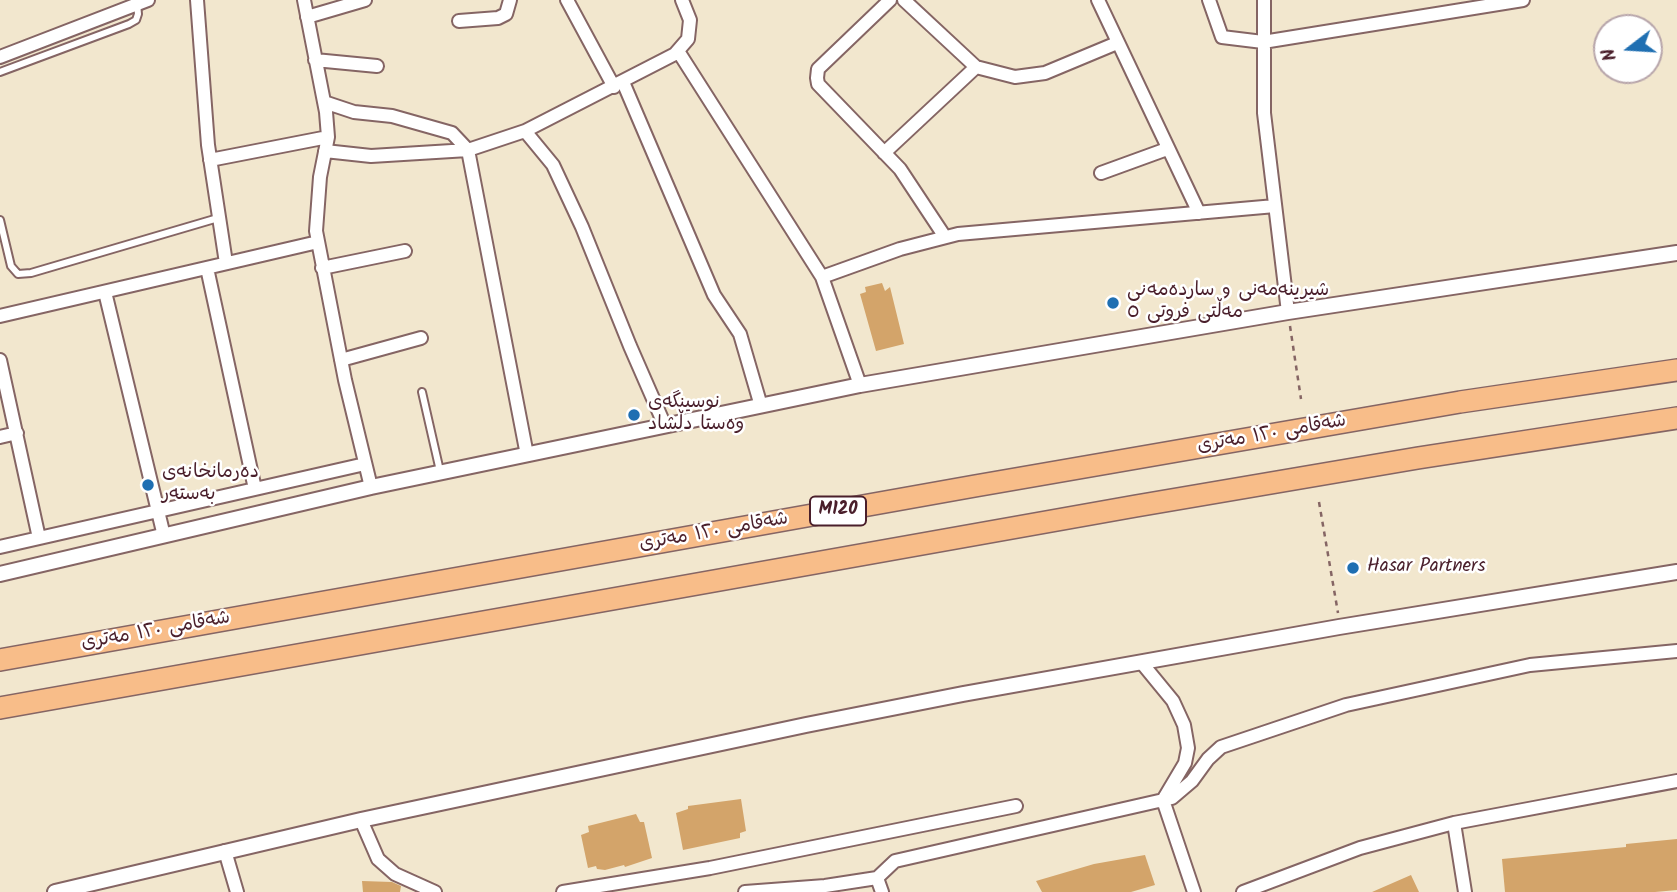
<!DOCTYPE html>
<meta charset="utf-8">
<style>
body{margin:0}
#map{position:relative;width:1677px;height:892px;overflow:hidden;background:#f2e7ce;font-family:Kalam,sans-serif}
canvas{display:block}
.north{position:absolute;left:1593px;top:14px;width:70px;height:70px;box-sizing:border-box;background:#fff;border:2px solid #b7a5aa;border-radius:50%;rotate:253deg;font-size:19px;font-weight:700;line-height:28px;text-align:center;color:#4a1f2b}
.north::after{content:'';display:block;margin:auto;width:24px;height:32px;background:#1f6fb2;clip-path:polygon(50% 0,100% 100%,50% 72%,0 100%)}
</style>
<div id="map">
<canvas width="1677" height="892"></canvas>
<div class="north">N</div>
</div>
<script>
const ctx = document.querySelector('canvas').getContext('2d');
ctx.lineJoin = 'round';
function fillPath(path, color) { ctx.fillStyle = color; ctx.fill(path, 'evenodd'); }
const toPath = rows => new Path2D(rows.map(r => 'M' + r).join(''));
function trace(path, color, width, dash) { ctx.strokeStyle = color; ctx.lineWidth = width; ctx.lineCap = dash ? 'butt' : 'round'; ctx.setLineDash(dash || []); ctx.stroke(path); }
function drawText(font, color, halo, rows, align = 'center') {
  ctx.font = font + ' Kalam,"Playpen Sans Arabic",sans-serif'; ctx.lineWidth = 5; ctx.setLineDash([]); ctx.textBaseline = 'middle'; ctx.strokeStyle = halo; ctx.fillStyle = color; for (const [text, x, y, turn = 0] of rows) {
    ctx.save(); ctx.translate(x, y); ctx.rotate((+turn || 0) * Math.PI / 180); ctx.textAlign = isNaN(turn) ? turn : align; if (halo) ctx.strokeText(text, 0, 0); ctx.fillText(text, 0, 0); ctx.restore();
  }
}
fillPath(toPath([
 [882,283,885,291,890,287,904,344,876,351,860,294,866,292,865,287],
 [741,799,746,831,740,833,740,838,683,850,676,813,688,809,688,806],
 [636,814,640,822,644,822,652,858,625,867,624,865,605,870,597,869,596,866,588,868,581,835,589,832,588,826],
 [1677,839,1677,890,1655,892,1505,892,1502,859,1626,847,1626,844],
 [1145,855,1155,885,1131,892,1042,892,1036,881,1094,864],
 [1411,875,1419,892,1372,892],
 [362,881,392,882,401,886,400,892,363,892]
]), '#d3a46a');
const service = toPath([
 [0,72,129,24,136,20,138,14,137,4],
 [0,220,11,266,18,274,31,273,218,218],
 [422,392,440,471]
]);
const minor = toPath([
 [197,0,208,145,226,263],
 [304,0,326,112,328,137,320,177,316,231,345,380,371,487],
 [567,0,614,87],
 [890,0,818,69,817,78,818,84,900,169,945,237],
 [904,0,976,67,1015,77,1045,73,1117,43],
 [1098,0,1199,213],
 [1209,0,1222,37,1263,42,1523,0],
 [1264,0,1264,113,1288,312],
 [307,17,365,0],
 [459,21,498,18,506,14,510,0],
 [678,51,822,277,860,385],
 [0,57,148,0],
 [315,60,377,66],
 [623,82,714,295,740,334,761,406],
 [324,102,354,112,392,116,452,133,468,150,527,455],
 [525,131,553,165,582,227,630,346,665,426],
 [325,151,371,156,468,150,525,131,675,54,688,39,690,20,682,0],
 [884,153,976,67],
 [210,160,328,137],
 [1101,173,1167,149],
 [207,268,255,489],
 [322,268,405,251],
 [822,277,900,249,958,234,1275,206],
 [105,292,164,536],
 [0,316,318,242],
 [0,360,39,538],
 [341,360,421,338],
 [0,437,17,433],
 [0,547,365,464],
 [1141,662,1173,701,1184,725,1188,748,1185,763,1163,800,1194,892],
 [361,820,378,859,395,874,435,892],
 [1454,823,1465,892],
 [225,851,237,892],
 [563,892,710,868,1016,806],
 [745,892,825,886,877,878],
 [882,892,877,878,895,861,1172,798,1192,781,1208,759,1221,747,1346,705,1530,665,1677,651],
 [1243,892,1360,848,1454,823,1677,781]
]);
const tertiary = toPath([
 [0,574,371,487,860,385,1288,312,1677,253],
 [55,892,361,820,806,725,963,694,1339,627,1677,572]
]);
const motorway = toPath([
 [0,660,975,486,1460,402,1677,370],
 [0,708,1136,506,1418,458,1677,418]
]);
trace(service, '#856564', 10);
trace(minor, '#856564', 16);
trace(tertiary, '#856564', 18);
trace(motorway, '#856564', 24);
trace(toPath([
 [1290,326,1301,399],
 [1319,502,1338,613]
]), '#856564', 2.5, [5, 5]);
trace(service, '#fff', 6);
trace(minor, '#fff', 12);
trace(tertiary, '#fff', 14);
trace(motorway, '#f8bd89', 21);
for (const [x, y, r, color] of [
 [1113,303,7,"#1f6fb2"],
 [634,415,7,"#1f6fb2"],
 [148,485,7,"#1f6fb2"],
 [1353,568,7,"#1f6fb2"]
]) { const dot = new Path2D(); dot.arc(x, y, r, 0, 2 * Math.PI); ctx.fillStyle = color; ctx.fill(dot); trace(dot, '#fff', 2.5); }
for (const [x, y, w] of [
 [838,511,56]
]) { const box = new Path2D(); box.roundRect(x - w / 2, y - 14.5, w, 29, 5); ctx.fillStyle = '#fff'; ctx.fill(box); trace(box, '#4a1f2b', 2); }
drawText('bold 18px', '#4a1f2b', null, [
 ["M120",838,511]
]);
drawText('19px', '#4a1f2b', '#fff', [
 ["شیرینەمەنی و ساردەمەنی",1127,292],
 ["مەڵتی فروتی ٥",1127,314],
 ["نوسینگەی",648,404],
 ["وەستا دڵشاد",648,426],
 ["دەرمانخانەی",162,474],
 ["بەستەر",162,496],
 ["Hasar Partners",1367,568]
], 'left');
drawText('19px', '#4a1f2b', '#fff', [
 ["شەقامی ١٢٠ مەتری",1272,435,-10],
 ["شەقامی ١٢٠ مەتری",714,533,-10],
 ["شەقامی ١٢٠ مەتری",156,632,-10]
]);
</script>
